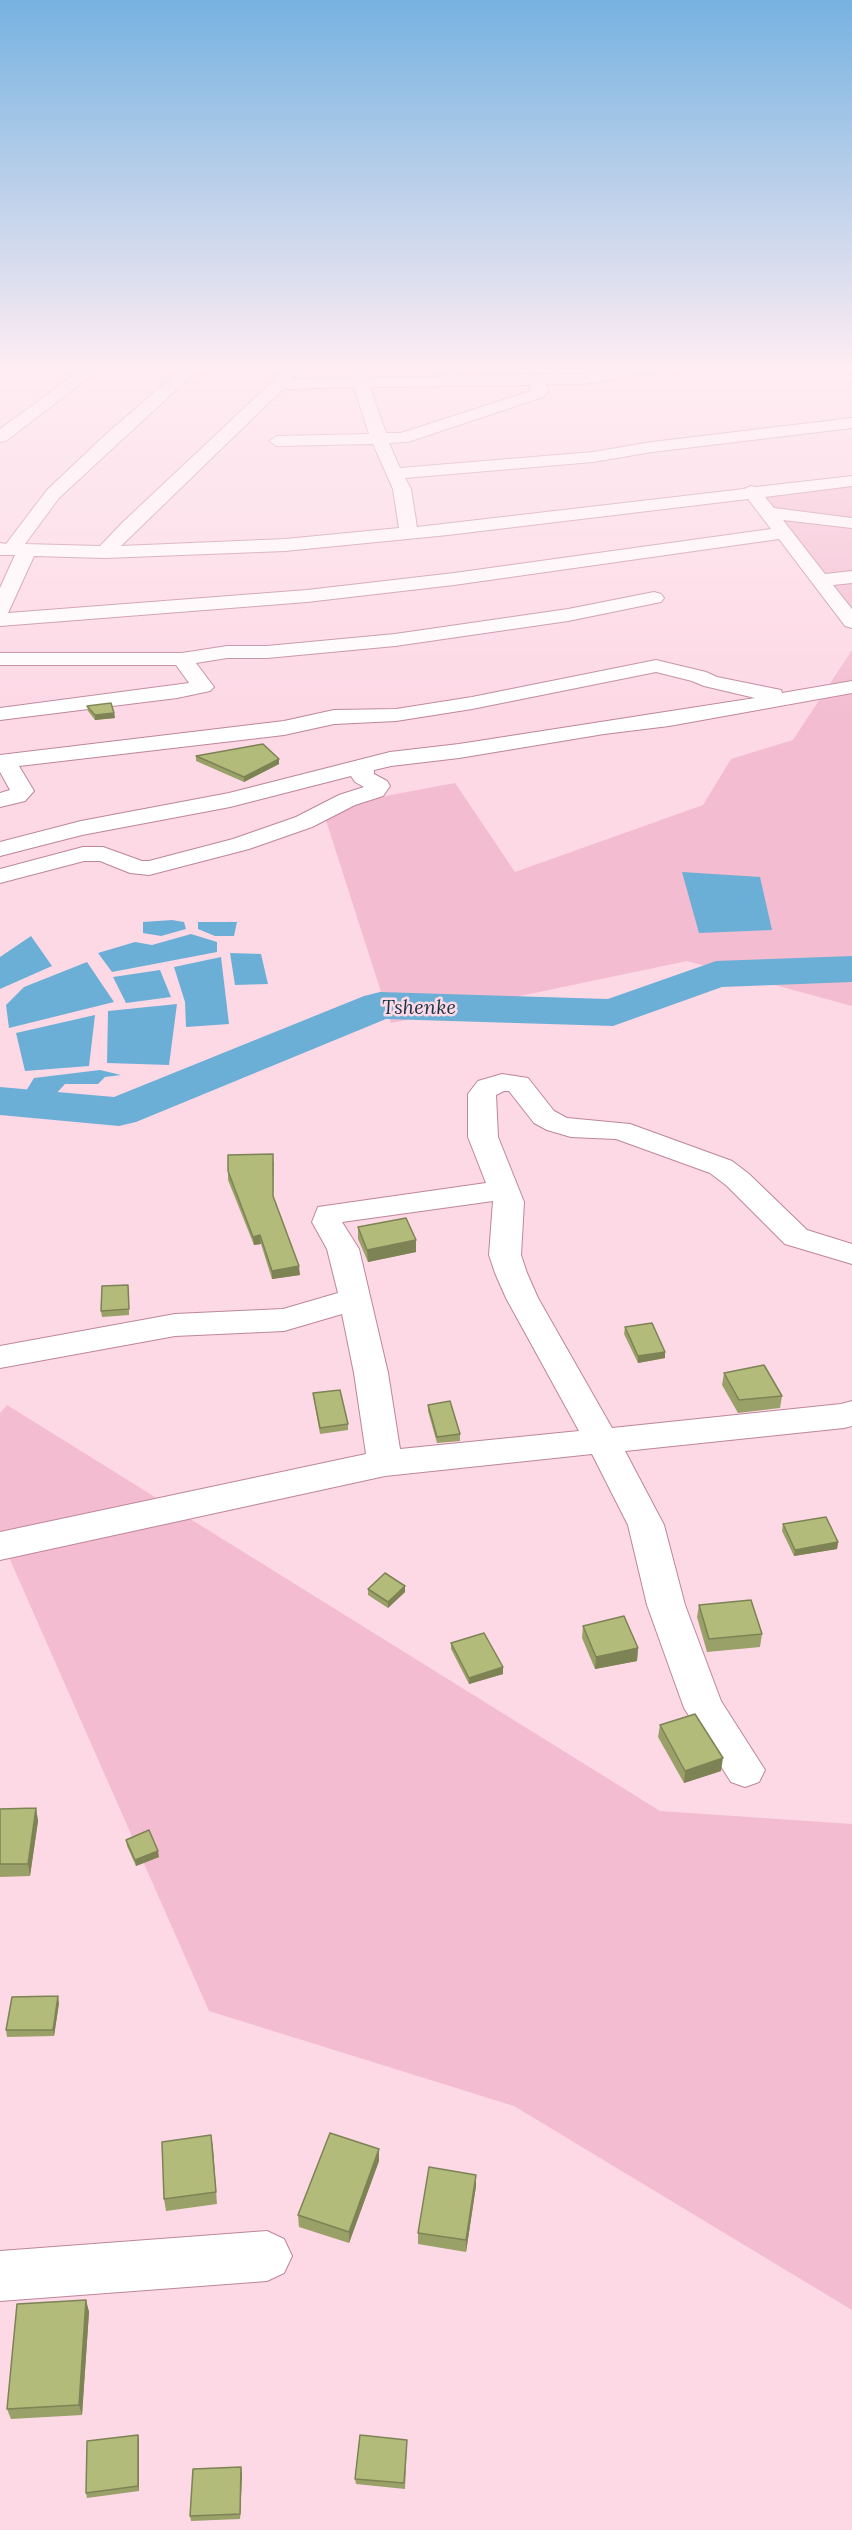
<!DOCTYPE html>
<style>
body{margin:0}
canvas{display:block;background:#fdd8e5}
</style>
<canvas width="852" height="2530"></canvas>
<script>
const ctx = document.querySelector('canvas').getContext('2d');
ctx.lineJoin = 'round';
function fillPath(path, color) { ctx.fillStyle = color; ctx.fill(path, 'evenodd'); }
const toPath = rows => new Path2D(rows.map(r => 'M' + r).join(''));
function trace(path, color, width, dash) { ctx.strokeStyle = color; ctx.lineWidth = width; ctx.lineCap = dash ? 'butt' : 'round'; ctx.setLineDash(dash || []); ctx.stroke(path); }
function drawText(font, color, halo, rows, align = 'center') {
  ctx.font = font + ' Lora,serif'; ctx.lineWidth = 5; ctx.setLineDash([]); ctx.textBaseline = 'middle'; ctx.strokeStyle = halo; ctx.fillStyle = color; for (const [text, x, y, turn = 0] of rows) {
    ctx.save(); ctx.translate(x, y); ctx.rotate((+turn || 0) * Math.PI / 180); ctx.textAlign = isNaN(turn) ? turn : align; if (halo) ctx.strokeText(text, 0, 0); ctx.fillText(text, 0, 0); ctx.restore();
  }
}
fillPath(toPath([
 [852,481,852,622,751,491],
 [852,650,852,1006,687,961,391,1023,322,808,455,783,515,872,703,805,731,759,793,740],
 [7,1405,660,1811,852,1824,852,2310,514,2106,209,2011,0,1537,0,1413]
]), '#f3bcd0');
fillPath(toPath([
 [682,872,760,877,772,930,699,933],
 [172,920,184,922,186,929,161,936,143,933,143,922],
 [198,922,237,922,234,936,215,936,198,929],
 [191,934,217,942,217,952,112,972,98,953,135,942,152,945],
 [31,936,52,966,0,989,0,957],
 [230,953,261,954,268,984,235,985],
 [221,957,229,1024,186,1027,185,1002,174,967],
 [87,962,114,1002,9,1028,6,1005,24,987],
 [160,970,171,997,126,1003,113,977],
 [177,1004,169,1065,107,1063,108,1011],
 [95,1015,89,1066,25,1071,16,1033],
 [100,1070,121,1075,105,1077,98,1084,65,1084,54,1096,26,1091,34,1078]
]), '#6cafd6');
fillPath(toPath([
 [852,956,852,982,722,987,613,1026,386,1019,136,1122,119,1126,0,1115,0,1087,114,1097,364,996,380,992,608,999,716,961,852,956]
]), '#6cafd6');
const minor = toPath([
 [89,364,106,364,6,441,0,442,0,429,89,364],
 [187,364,204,364,59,498,25,544,100,546,123,522,273,381,287,365,296,364,300,368,291,379,353,378,354,364,370,364,369,378,585,374,642,364,677,364,670,369,585,384,546,384,549,391,543,397,408,442,389,443,400,468,593,452,652,442,852,418,852,428,652,452,593,462,405,478,411,489,417,527,744,489,751,486,756,487,852,476,852,486,765,497,774,508,852,518,852,528,783,520,825,574,852,571,852,583,833,585,852,609,852,628,845,626,779,539,454,585,307,602,0,626,0,588,15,555,0,555,0,543,6,544,47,490,105,435,187,364],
 [530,385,531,391,401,433,386,433,370,387,530,385],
 [354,387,369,434,277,436,269,441,277,446,373,444,393,489,399,528,285,539,121,546,283,389,354,387],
 [748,499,771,529,454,573,307,590,8,613,34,556,105,558,285,551,448,535,748,499],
 [654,592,661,594,664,598,661,602,568,621,395,646,267,658,227,658,196,663,214,687,210,691,177,698,0,720,0,708,189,683,176,665,0,665,0,653,182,653,227,646,267,646,395,634,568,609,654,592],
 [656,660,706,672,717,677,781,690,782,693,852,681,852,693,669,726,604,734,459,758,391,766,374,770,374,774,387,781,390,786,383,796,355,805,312,827,249,849,149,875,130,873,100,861,84,861,0,883,0,869,83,847,103,847,142,861,149,861,233,839,296,817,339,795,364,787,355,782,351,776,230,807,82,835,0,856,0,842,81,821,229,793,390,752,459,744,755,698,704,686,692,681,656,672,472,709,396,721,334,724,284,735,19,766,34,791,25,801,0,807,0,793,10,790,0,772,0,755,284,721,334,710,396,709,472,697,656,660],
 [502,1074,528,1078,554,1111,567,1118,630,1124,732,1161,749,1174,807,1230,852,1244,852,1264,785,1244,727,1186,710,1173,616,1139,571,1137,547,1130,534,1123,509,1091,504,1091,496,1095,498,1137,524,1202,521,1255,527,1273,538,1298,612,1428,841,1404,852,1401,852,1426,844,1428,625,1451,664,1525,685,1605,721,1701,765,1770,759,1782,745,1787,731,1782,684,1708,647,1605,628,1525,592,1454,385,1476,0,1560,0,1532,366,1454,354,1373,342,1314,284,1331,175,1336,0,1368,0,1346,175,1314,283,1309,338,1293,327,1249,312,1222,318,1207,486,1183,468,1137,468,1094,478,1081,502,1074],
 [493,1201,489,1255,495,1273,506,1298,579,1431,400,1449,388,1373,359,1249,342,1222,493,1201],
 [267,2231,284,2239,292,2256,284,2273,267,2281,0,2301,0,2251,267,2231]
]);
trace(minor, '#be869b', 2);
fillPath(minor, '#fff');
fillPath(toPath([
 [87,706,114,713,115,718,95,720,88,711],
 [196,756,279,764,244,782,196,761],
 [274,1162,273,1197,300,1275,272,1279,261,1244,254,1245,228,1180,228,1171],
 [358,1227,416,1240,416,1252,368,1262,358,1239],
 [129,1291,129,1315,102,1317,101,1311],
 [625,1327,665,1358,638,1363,624,1334],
 [724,1373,782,1396,780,1408,738,1413,722,1385],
 [313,1393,348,1424,348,1430,320,1434,314,1400],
 [428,1405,460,1434,460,1441,437,1443,428,1411],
 [783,1524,838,1542,837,1549,794,1556,782,1531],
 [405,1586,405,1592,388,1608,368,1595,368,1589],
 [699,1605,762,1634,760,1647,707,1652,697,1617],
 [583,1626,638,1648,637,1661,595,1669,582,1638],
 [451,1643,503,1674,469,1684,451,1649],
 [660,1725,721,1771,684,1783,658,1737],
 [36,1808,38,1821,30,1876,0,1877,0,1809],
 [126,1840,159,1857,136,1866,127,1846],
 [59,2003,54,2036,7,2037,6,2030],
 [211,2135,217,2204,166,2211,164,2199],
 [379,2161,349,2243,299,2227,298,2215],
 [476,2186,466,2252,418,2244,418,2233],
 [86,2300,89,2312,82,2415,11,2419,7,2409],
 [138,2435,139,2440,139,2491,87,2498,86,2493],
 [407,2440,405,2489,356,2484,355,2479],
 [242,2473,240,2519,191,2521,190,2516]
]), '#99a168');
fillPath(toPath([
 [114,713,115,718,95,720,95,715],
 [279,759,279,764,244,782,244,777],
 [260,1235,261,1244,254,1245,253,1237],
 [416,1240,416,1252,368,1262,367,1250],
 [299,1266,300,1275,272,1279,272,1271],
 [665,1352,665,1358,638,1363,638,1356],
 [838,1542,837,1549,794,1556,795,1550],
 [405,1586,405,1592,388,1608,388,1602],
 [638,1648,637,1661,595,1669,596,1657],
 [503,1667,503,1674,469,1684,469,1678],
 [723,1758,721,1771,684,1783,685,1771],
 [36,1808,38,1821,30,1876,28,1864],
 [158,1851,159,1857,136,1866,135,1860],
 [58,1996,59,2003,54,2036,53,2030],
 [211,2135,213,2147,217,2204,216,2192],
 [379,2149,379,2161,349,2243,349,2232],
 [476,2175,476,2186,466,2252,466,2240],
 [86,2300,89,2312,82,2415,79,2405],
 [138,2435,139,2440,139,2491,138,2486],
 [241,2467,242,2473,240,2519,240,2514]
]), '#7d8355');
const building = toPath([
 [111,703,114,713,95,715,87,706,111,703],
 [263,744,279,759,244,777,196,756,263,744],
 [273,1154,273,1196,299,1266,272,1271,260,1235,253,1237,228,1171,228,1155,273,1154],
 [406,1218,416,1240,367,1250,358,1227,406,1218],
 [128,1285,129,1309,101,1311,102,1286,128,1285],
 [652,1323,665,1352,638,1356,625,1327,652,1323],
 [764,1365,782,1396,739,1400,724,1373,764,1365],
 [340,1390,348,1424,320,1428,313,1393,340,1390],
 [450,1401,460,1434,437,1437,428,1405,450,1401],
 [826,1517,838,1542,795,1550,783,1524,826,1517],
 [385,1573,405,1586,388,1602,368,1589,385,1573],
 [751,1600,762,1634,709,1639,699,1605,751,1600],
 [624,1616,638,1648,596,1657,583,1626,624,1616],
 [484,1633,503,1667,469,1678,451,1643,484,1633],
 [695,1714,723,1758,685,1771,660,1725,695,1714],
 [36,1808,28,1864,0,1864,0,1809,36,1808],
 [149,1830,158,1851,135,1860,126,1840,149,1830],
 [58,1996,53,2030,6,2030,12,1997,58,1996],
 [330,2133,379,2149,349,2232,298,2215,330,2133],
 [211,2135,216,2192,164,2199,162,2142,211,2135],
 [429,2167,476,2175,466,2240,418,2233,429,2167],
 [86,2300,79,2405,7,2409,17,2304,86,2300],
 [138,2435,138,2486,86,2493,87,2441,138,2435],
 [360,2435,407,2440,404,2483,355,2479,360,2435],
 [241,2467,240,2514,190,2516,193,2469,241,2467]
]);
fillPath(building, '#b2bb79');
trace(building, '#7d8355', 1.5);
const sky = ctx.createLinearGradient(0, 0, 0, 719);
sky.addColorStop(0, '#76b2e1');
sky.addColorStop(0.51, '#feedf3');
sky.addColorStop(1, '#feedf300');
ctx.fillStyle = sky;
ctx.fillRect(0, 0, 852, 719);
drawText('italic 20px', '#163546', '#fdd8e5', [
 ["Tshenke",419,1008]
]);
</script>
